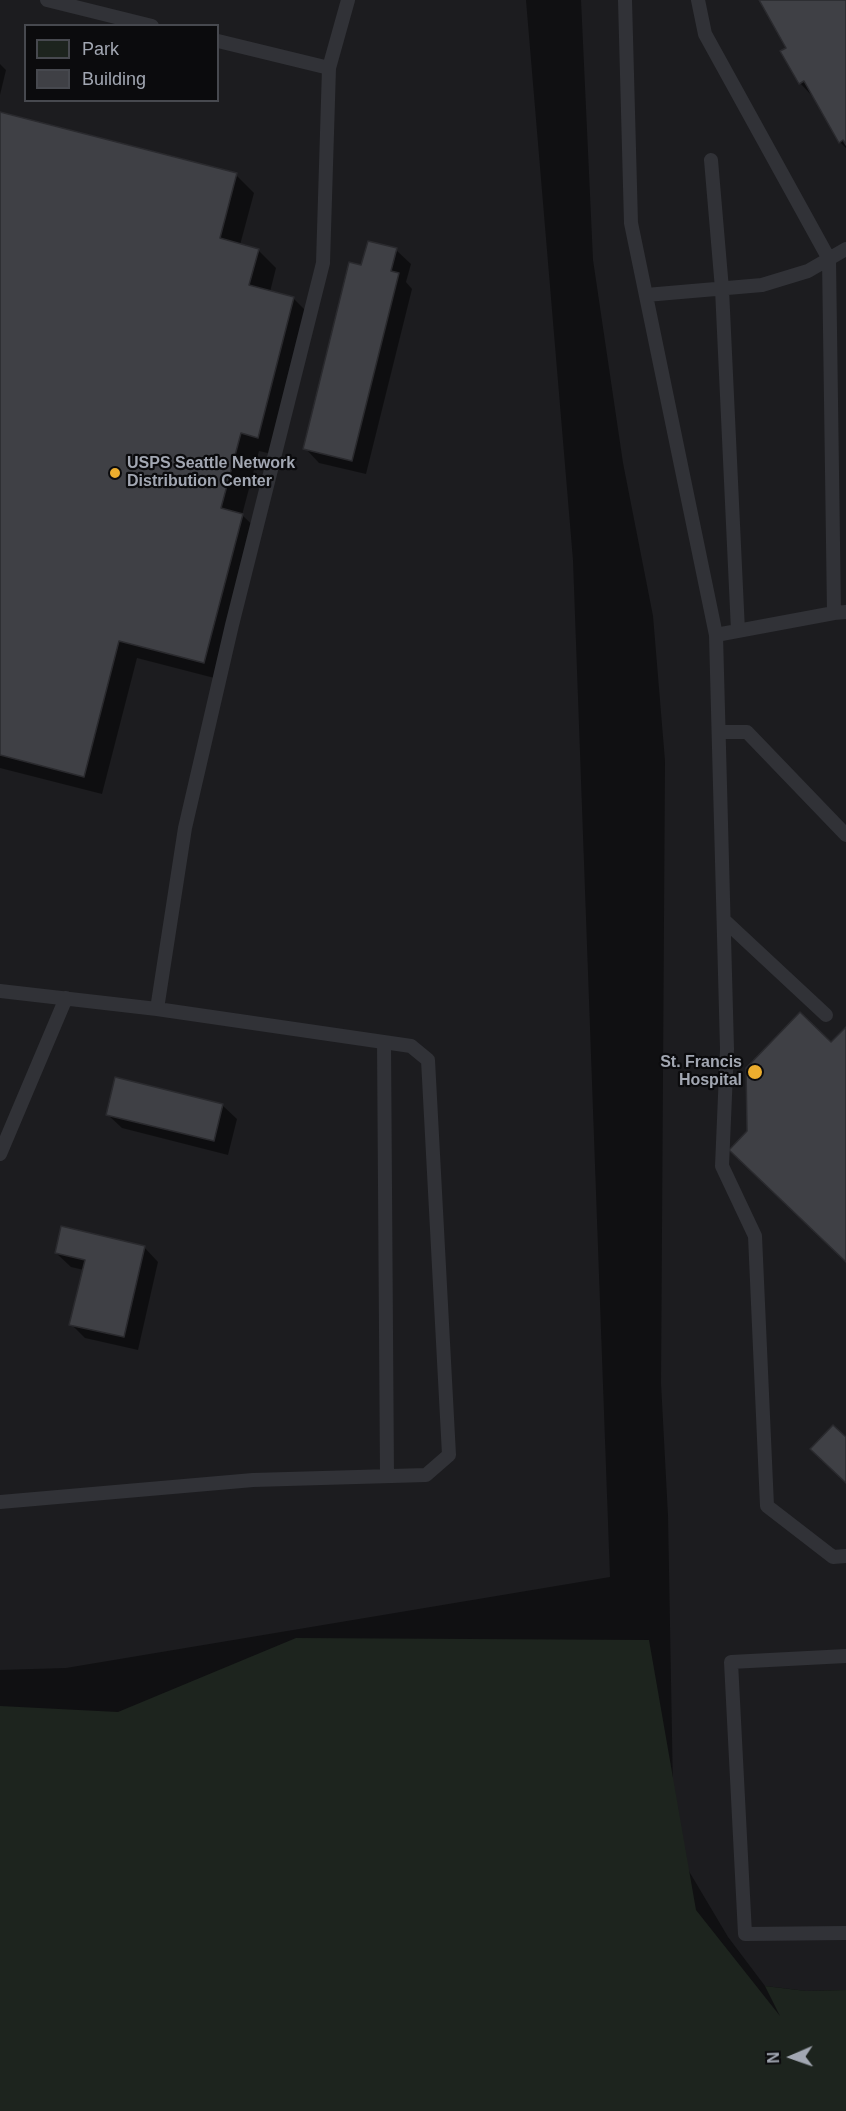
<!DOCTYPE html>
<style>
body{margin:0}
#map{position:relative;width:846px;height:2111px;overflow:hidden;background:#101012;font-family:Helvetica,sans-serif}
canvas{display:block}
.legend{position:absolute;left:24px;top:24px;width:195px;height:78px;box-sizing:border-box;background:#0b0b0d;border:2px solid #47494f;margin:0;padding:8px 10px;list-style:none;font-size:18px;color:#a2a7b2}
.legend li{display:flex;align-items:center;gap:12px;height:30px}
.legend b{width:30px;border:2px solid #47494f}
.north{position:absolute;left:762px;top:2027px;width:60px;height:60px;-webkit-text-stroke:4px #0b0b0d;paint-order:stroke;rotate:268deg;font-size:16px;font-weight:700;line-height:24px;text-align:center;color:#a2a7b2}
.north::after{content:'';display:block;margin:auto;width:21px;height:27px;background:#a2a7b2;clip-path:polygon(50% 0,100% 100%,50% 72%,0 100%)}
</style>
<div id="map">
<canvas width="846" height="2111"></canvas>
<ul class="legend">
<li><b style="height:16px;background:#1d241e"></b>Park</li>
<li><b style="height:16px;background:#3f4045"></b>Building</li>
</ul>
<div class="north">N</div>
</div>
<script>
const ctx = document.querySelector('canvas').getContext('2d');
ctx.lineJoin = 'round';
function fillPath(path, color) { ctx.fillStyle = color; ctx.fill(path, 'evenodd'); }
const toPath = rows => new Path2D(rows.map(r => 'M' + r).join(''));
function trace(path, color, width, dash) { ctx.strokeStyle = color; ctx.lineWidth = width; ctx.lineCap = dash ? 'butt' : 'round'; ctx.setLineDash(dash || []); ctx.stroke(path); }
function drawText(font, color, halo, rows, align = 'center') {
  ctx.font = font + ' Helvetica,sans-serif'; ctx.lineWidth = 4.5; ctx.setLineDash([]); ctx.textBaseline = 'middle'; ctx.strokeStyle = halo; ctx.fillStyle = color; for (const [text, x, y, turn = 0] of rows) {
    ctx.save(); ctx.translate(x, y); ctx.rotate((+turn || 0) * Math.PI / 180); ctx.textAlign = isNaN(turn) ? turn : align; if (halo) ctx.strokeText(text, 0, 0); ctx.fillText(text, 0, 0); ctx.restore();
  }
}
fillPath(toPath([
 [0,0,526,0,573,560,610,1577,66,1668,0,1670],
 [26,26,218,26,218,100,26,100],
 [581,0,846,0,846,1990,806,1991,765,1986,728,1937,674,1846,668,1516,661,1383,665,761,653,616,623,463,593,260]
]), '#1c1c1f');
fillPath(toPath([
 [296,1638,649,1640,696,1910,780,2016,765,1986,806,1991,846,1990,846,2111,0,2111,0,1706,118,1712]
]), '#1d241e');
fillPath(toPath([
 [761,0,846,0,846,148,840,142,815,99,800,83,782,52,788,49],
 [0,64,6,70,0,95],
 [0,113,236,175,254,193,240,245,258,250,276,268,270,292,293,298,311,316,276,455,259,451,242,515,261,533,222,680,137,658,102,794,0,768],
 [396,250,411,264,406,282,412,289,366,474,319,463,305,448,362,267],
 [222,1105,237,1119,228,1155,122,1128,107,1114],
 [144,1247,158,1262,138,1350,85,1338,71,1324,84,1270,71,1267,56,1253]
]), '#0007');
const building = toPath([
 [759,0,846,0,846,145,843,140,839,143,804,81,799,84,780,51,786,48,759,0],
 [0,112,237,173,220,238,259,249,249,285,294,297,258,438,241,433,221,508,243,514,204,663,119,641,84,777,0,755,0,112],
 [368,241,397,248,391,271,399,273,352,461,303,449,349,262,361,265,368,241],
 [800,1012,831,1042,846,1027,846,1262,729,1150,747,1131,746,1068,800,1012],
 [115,1077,223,1104,214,1141,106,1115,115,1077],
 [61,1226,145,1246,124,1337,69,1325,85,1260,55,1253,61,1226],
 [833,1425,846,1437,846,1483,810,1449,833,1425]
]);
fillPath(building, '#3f4045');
trace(building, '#2a2a2e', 1.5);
trace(toPath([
 [47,0,152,26],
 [625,0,631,223,716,635,727,1049,722,1166,755,1236,767,1506,833,1557,846,1556],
 [698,0,705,34,829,259,834,613],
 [218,41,329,68],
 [711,160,722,289,738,631],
 [646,295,762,285,808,271,846,249],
 [716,635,834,613,846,612],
 [719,732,747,732,846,835],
 [724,920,826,1015],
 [0,991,157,1009,411,1046,428,1060,449,1455,426,1475,253,1480,0,1502],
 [157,1009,185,828,232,625,323,263,329,68,348,0],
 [384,1042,387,1476],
 [0,1154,66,998],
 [846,1656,731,1662,745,1934,846,1933]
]), '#313237', 14);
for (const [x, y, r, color] of [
 [115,473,6,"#ecad2e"],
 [755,1072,8,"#ecad2e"]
]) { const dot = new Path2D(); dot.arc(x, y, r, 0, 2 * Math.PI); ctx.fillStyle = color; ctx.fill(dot); trace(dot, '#0b0b0d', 2); }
drawText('bold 16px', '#a2a7b2', '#0b0b0d', [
 ["USPS Seattle Network",127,464],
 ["Distribution Center",127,482],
 ["St. Francis",742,1063,"right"],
 ["Hospital",742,1081,"right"]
], 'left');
</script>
